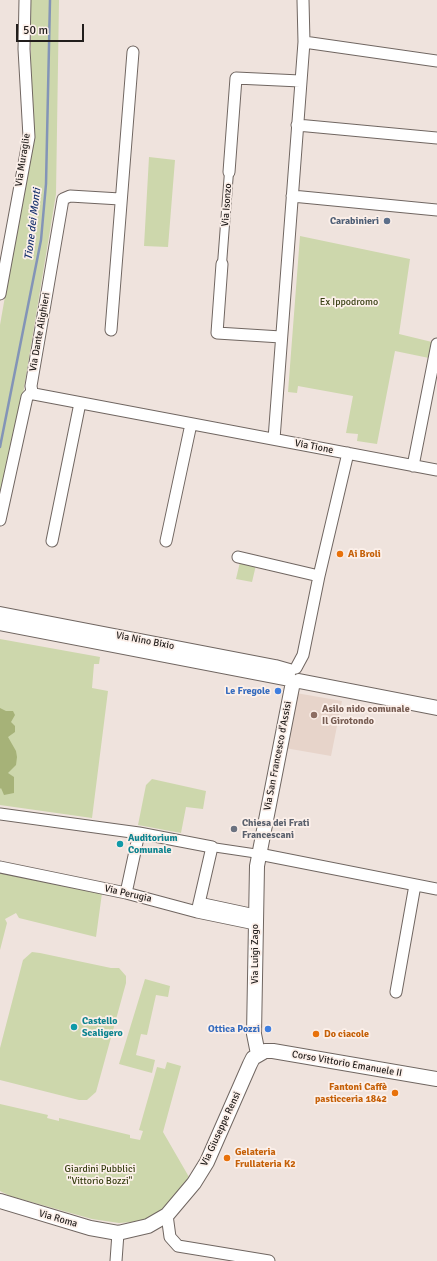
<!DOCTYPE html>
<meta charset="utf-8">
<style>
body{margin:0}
#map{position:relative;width:437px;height:1261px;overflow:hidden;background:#efe3dd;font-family:Signika,sans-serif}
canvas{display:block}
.scale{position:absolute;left:16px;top:24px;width:68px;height:18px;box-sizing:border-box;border:2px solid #221e1c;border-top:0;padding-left:5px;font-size:12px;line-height:14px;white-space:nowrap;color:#221e1c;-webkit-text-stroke:3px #fcf0ea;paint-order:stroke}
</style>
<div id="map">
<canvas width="437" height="1261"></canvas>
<div class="scale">50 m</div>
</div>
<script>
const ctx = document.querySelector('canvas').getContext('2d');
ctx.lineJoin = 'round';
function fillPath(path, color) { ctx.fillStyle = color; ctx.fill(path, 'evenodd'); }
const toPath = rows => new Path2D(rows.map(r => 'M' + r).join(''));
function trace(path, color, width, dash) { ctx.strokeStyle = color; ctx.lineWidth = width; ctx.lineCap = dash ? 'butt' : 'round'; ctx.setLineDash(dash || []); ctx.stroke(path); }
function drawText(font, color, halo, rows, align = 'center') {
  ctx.font = font + ' Signika,sans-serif'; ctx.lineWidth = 3.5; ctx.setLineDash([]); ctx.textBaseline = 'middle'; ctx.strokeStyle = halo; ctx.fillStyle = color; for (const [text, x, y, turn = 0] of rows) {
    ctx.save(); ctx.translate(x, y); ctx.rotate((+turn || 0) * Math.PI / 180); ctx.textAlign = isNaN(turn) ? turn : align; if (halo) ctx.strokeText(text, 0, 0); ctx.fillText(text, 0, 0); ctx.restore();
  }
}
fillPath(toPath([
 [296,693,342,701,331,756,285,748]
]), '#e7d4ca');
fillPath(toPath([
 [31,0,59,0,56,194,23,394,0,495,0,325,11,262,31,88],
 [149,157,175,160,168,247,144,246],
 [300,236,410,259,399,334,432,342,429,358,395,351,377,444,357,441,358,434,346,433,353,396,298,386,297,393,288,392],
 [240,562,256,565,252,582,236,579],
 [0,639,100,657,99,664,94,664,92,688,108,691,92,818,0,805],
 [152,779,206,791,203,809,186,807,181,833,138,825,146,785],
 [0,873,102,893,96,937,19,918,16,913,5,919,7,923,0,950],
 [32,952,40,953,111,968,119,968,126,976,126,983,96,1092,87,1100,79,1100,0,1080,0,1048,23,960],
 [145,979,170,986,168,997,156,995,147,1035,141,1034,136,1055,155,1060,152,1073,119,1064],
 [167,1062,181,1066,163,1132,189,1177,165,1207,144,1221,119,1223,92,1219,10,1196,0,1191,0,1104,48,1115,47,1118,59,1121,59,1118,130,1135,130,1138,140,1140,143,1131,139,1130,157,1067,165,1069]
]), '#cdd7ac');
fillPath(toPath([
 [0,708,6,711,13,711,15,715,11,722,15,726,15,732,8,737,16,751,17,757,16,765,8,773,14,777,14,793,4,795,1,788,0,789]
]), '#a6b278');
trace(toPath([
 [0,447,41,240,46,184,50,0]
]), '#8394b7', 2.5);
const pedestrian = toPath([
 [222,264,229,172],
 [212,847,259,854]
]);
const minor = toPath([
 [304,42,437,61],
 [297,125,437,138],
 [229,172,236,78,300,81],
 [292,196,437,210],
 [222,264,217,333,281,337],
 [0,294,29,137,24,49,25,0],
 [111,330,133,52],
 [32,392,34,394,437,470],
 [32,392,31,386,63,199,70,196,120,199],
 [274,439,304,42,303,0],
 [413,466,437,344],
 [0,520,27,397,32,392],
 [52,541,80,403],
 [166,541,191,424],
 [238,557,319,576],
 [296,668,303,655,319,576,348,453],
 [0,814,139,833,212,847,197,912],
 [259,854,437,889],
 [0,867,126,893,197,912,255,924],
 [126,893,139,833],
 [199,903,255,915],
 [396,992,415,885],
 [167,1215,170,1237,178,1246,269,1261],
 [116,1261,118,1233]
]);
const tertiary = toPath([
 [0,614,275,667,289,671],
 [0,623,289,679],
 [299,681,437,708],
 [258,1054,254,1034,257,866,293,682],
 [0,1201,90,1228,118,1233,148,1226,167,1215,194,1183,207,1162,250,1064,253,1058,265,1051,273,1051,437,1079]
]);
trace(pedestrian, '#706661', 10);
trace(minor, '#706661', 13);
trace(tertiary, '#706661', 16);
trace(pedestrian, '#fff', 8);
trace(minor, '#fff', 11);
trace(tertiary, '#fff', 14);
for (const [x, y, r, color] of [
 [387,221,4,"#5c6f8a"],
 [340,554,4,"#e8710a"],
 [278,691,4,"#3f7fe0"],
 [314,715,4,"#8d6e63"],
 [234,829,4,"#6b7280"],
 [120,844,4,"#0f9aa8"],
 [74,1027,4,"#0f9aa8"],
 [268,1029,4,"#3f7fe0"],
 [316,1034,4,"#e8710a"],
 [395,1093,4,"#e8710a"],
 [227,1158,4,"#e8710a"]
]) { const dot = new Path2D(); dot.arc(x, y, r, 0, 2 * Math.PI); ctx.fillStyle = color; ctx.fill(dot); trace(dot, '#fcf0ea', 1.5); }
drawText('10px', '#221e1c', '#fcf0ea', [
 ["Via Muraglie",23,160,-81],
 ["Via Isonzo",227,205,-86],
 ["Via Dante Alighieri",40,332,-80],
 ["Via Tione",314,447,11],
 ["Via Nino Bixio",145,641,11],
 ["Via San Francesco d'Assisi",278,756,-79],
 ["Via Perugia",128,894,13],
 ["Via Luigi Zago",255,954,-90],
 ["Corso Vittorio Emanuele II",347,1064,10],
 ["Via Giuseppe Rensi",221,1129,-65],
 ["Via Roma",58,1219,16]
]);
drawText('bold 10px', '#4e5e75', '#fcf0ea', [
 ["Carabinieri",379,221]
], 'right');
drawText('10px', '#394014', '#fcf0ea', [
 ["Ex Ippodromo",349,302],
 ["Giardini Pubblici",100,1169],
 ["\"Vittorio Bozzi\"",100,1181]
]);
drawText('bold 10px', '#c56008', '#fcf0ea', [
 ["Ai Broli",348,554],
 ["Do ciacole",324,1034],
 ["Fantoni Caffè",387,1087,"right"],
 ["pasticceria 1842",387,1099,"right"],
 ["Gelateria",235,1152],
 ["Frullateria K2",235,1164]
], 'left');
drawText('bold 10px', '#366cbe', '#fcf0ea', [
 ["Le Fregole",270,691],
 ["Ottica Pozzi",260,1029]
], 'right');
drawText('bold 10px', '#785e54', '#fcf0ea', [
 ["Asilo nido comunale",322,709],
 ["Il Girotondo",322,721]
], 'left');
drawText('bold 10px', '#5b616d', '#fcf0ea', [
 ["Chiesa dei Frati",242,823],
 ["Francescani",242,835]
], 'left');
drawText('bold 10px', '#0d838f', '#fcf0ea', [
 ["Auditorium",128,838],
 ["Comunale",128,850],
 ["Castello",82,1021],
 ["Scaligero",82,1033]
], 'left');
drawText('italic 11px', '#193470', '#fcf0ea', [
 ["Tione dei Monti",33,224,-83]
]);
</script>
